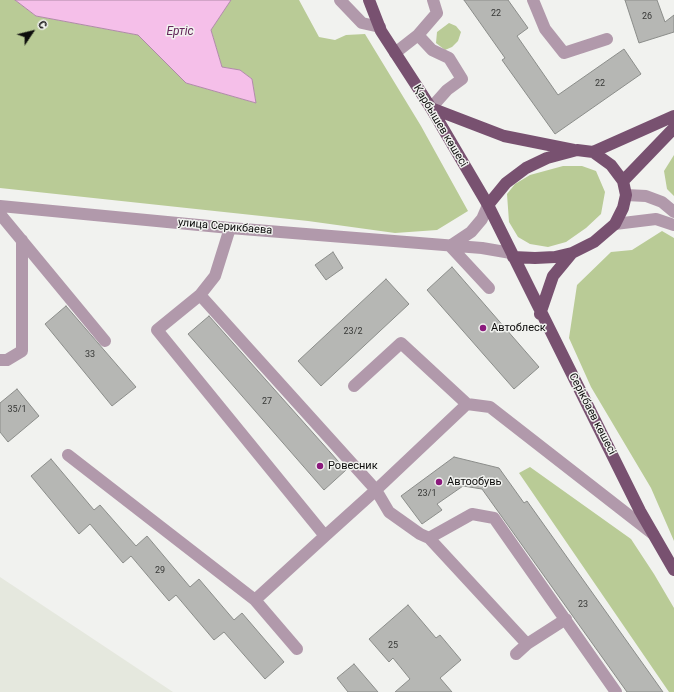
<!DOCTYPE html>
<meta charset="utf-8">
<style>
body{margin:0}
#map{position:relative;width:674px;height:692px;overflow:hidden;background:#f1f2ef;font-family:Roboto,sans-serif}
canvas{display:block}
.north{position:absolute;left:12px;top:12px;width:40px;height:40px;-webkit-text-stroke:3px #f1f2ef;paint-order:stroke;rotate:55deg;font-size:11px;font-weight:700;line-height:16px;text-align:center;color:#0d0d0c}
.north::after{content:'';display:block;margin:auto;width:14px;height:18px;background:#0d0d0c;clip-path:polygon(50% 0,100% 100%,50% 72%,0 100%)}
</style>
<div id="map">
<canvas width="674" height="692"></canvas>
<div class="north">С</div>
</div>
<script>
const ctx = document.querySelector('canvas').getContext('2d');
ctx.lineJoin = 'round';
function fillPath(path, color) { ctx.fillStyle = color; ctx.fill(path, 'evenodd'); }
const toPath = rows => new Path2D(rows.map(r => 'M' + r).join(''));
function trace(path, color, width, dash) { ctx.strokeStyle = color; ctx.lineWidth = width; ctx.lineCap = dash ? 'butt' : 'round'; ctx.setLineDash(dash || []); ctx.stroke(path); }
function drawText(font, color, halo, rows, align = 'center') {
  ctx.font = font + ' Roboto,sans-serif'; ctx.lineWidth = 3; ctx.setLineDash([]); ctx.textBaseline = 'middle'; ctx.strokeStyle = halo; ctx.fillStyle = color; for (const [text, x, y, turn = 0] of rows) {
    ctx.save(); ctx.translate(x, y); ctx.rotate((+turn || 0) * Math.PI / 180); ctx.textAlign = isNaN(turn) ? turn : align; if (halo) ctx.strokeText(text, 0, 0); ctx.fillText(text, 0, 0); ctx.restore();
  }
}
fillPath(toPath([
 [0,577,173,692,0,692]
]), '#e5e8de');
fillPath(toPath([
 [0,0,15,0,36,16,138,35,186,83,256,103,252,79,240,70,222,67,211,30,231,0,299,0,319,37,335,40,346,35,365,34,421,126,468,211,437,230,395,233,308,221,0,188],
 [449,23,456,26,461,32,458,41,452,47,445,50,436,43,437,32],
 [674,155,674,196,667,189,664,171],
 [563,166,582,166,596,171,605,192,601,214,586,228,566,242,548,247,530,244,518,237,509,222,507,194,515,184,530,175],
 [662,231,674,238,674,541,651,488,591,387,569,338,577,285,611,252,632,250],
 [530,467,631,539,654,574,674,608,674,692,669,692,519,473]
]), '#b9cb96');
const water = toPath([
 [15,0,231,0,211,30,222,67,240,70,252,79,256,103,186,83,138,35,36,16,15,0]
]);
fillPath(water, '#f5bfe9');
trace(water, '#af8aa7', 1);
const building = toPath([
 [464,0,508,0,528,28,517,36,558,95,624,49,641,74,555,134,502,60,505,58,464,0],
 [625,0,657,0,665,22,674,15,674,32,639,43,625,0],
 [333,252,343,268,326,280,315,265,333,252],
 [452,267,539,367,514,389,427,290,452,267],
 [386,279,409,304,321,386,298,361,386,279],
 [66,306,136,387,112,406,45,324,66,306],
 [209,316,346,470,324,490,188,334,209,316],
 [17,389,39,416,8,442,0,432,0,403,17,389],
 [454,457,499,468,524,503,527,501,663,692,627,692,482,489,463,486,437,504,442,510,422,524,401,496,454,457],
 [51,459,94,510,100,505,136,546,147,536,190,587,199,579,234,620,242,613,284,662,265,679,224,632,214,640,176,595,169,601,131,556,123,563,90,524,79,534,31,476,51,459],
 [408,605,436,638,440,635,461,660,440,678,452,692,395,692,410,679,393,658,389,662,369,639,408,605],
 [354,664,378,692,348,692,337,678,354,664]
]);
fillPath(building, '#b6b7b4');
trace(building, '#8b8d8a', 1);
trace(toPath([
 [340,0,362,23,380,27],
 [533,0,545,29,564,53,607,39],
 [418,35,432,50,449,58,462,79,447,90,431,108],
 [395,53,418,35,437,13,433,0],
 [626,195,646,196,662,202,674,212],
 [0,206,230,228,482,248,511,253],
 [0,214,105,341],
 [615,224,656,219,674,225],
 [230,228,215,276,200,295,157,330,325,536,376,490,467,404,490,407,653,534],
 [450,246,489,288],
 [450,246,471,232,482,219,488,205],
 [200,295,376,490,389,512,420,534,429,538,472,514,494,518,616,692],
 [0,360,7,360,22,351,22,240],
 [354,386,401,343,467,404],
 [68,455,255,600],
 [429,538,527,644],
 [297,649,255,600,325,536],
 [516,654,527,644,566,619]
]), '#b199ab', 12);
trace(toPath([
 [369,0,381,31,431,108,488,205,640,511,674,570],
 [431,108,504,136,574,150],
 [593,152,674,116],
 [623,181,674,128],
 [488,205,506,183,526,168,547,158,577,150,593,152,611,165,623,181,626,195,623,208,615,224,594,242,572,253,555,257,535,258,513,257],
 [540,314,553,276,572,253]
]), '#785170', 12);
for (const [x, y, r, color] of [
 [483,328,4,"#8b1a7d"],
 [320,466,4,"#8b1a7d"],
 [439,482,4,"#8b1a7d"]
]) { const dot = new Path2D(); dot.arc(x, y, r, 0, 2 * Math.PI); ctx.fillStyle = color; ctx.fill(dot); trace(dot, '#f1f2ef', 1.5); }
drawText('9px', '#373836', null, [
 ["22",496,14],
 ["26",647,17],
 ["22",600,84],
 ["23/2",353,332],
 ["33",90,355],
 ["27",267,402],
 ["35/1",17,410],
 ["23/1",427,494],
 ["29",160,571],
 ["23",583,605],
 ["25",393,646]
]);
drawText('11px', '#0d0d0c', '#f1f2ef', [
 ["Қарбышев көшесі",440,126,59],
 ["улица Серикбаева",225,227,5],
 ["Серікбаев көшесі",592,414,63]
]);
drawText('11px', '#0d0d0c', '#f1f2ef', [
 ["Автоблеск",491,328],
 ["Ровесник",328,466],
 ["Автообувь",447,482]
], 'left');
drawText('italic 12px', '#65275b', '#f1f2ef', [
 ["Ертіс",180,32]
]);
</script>
